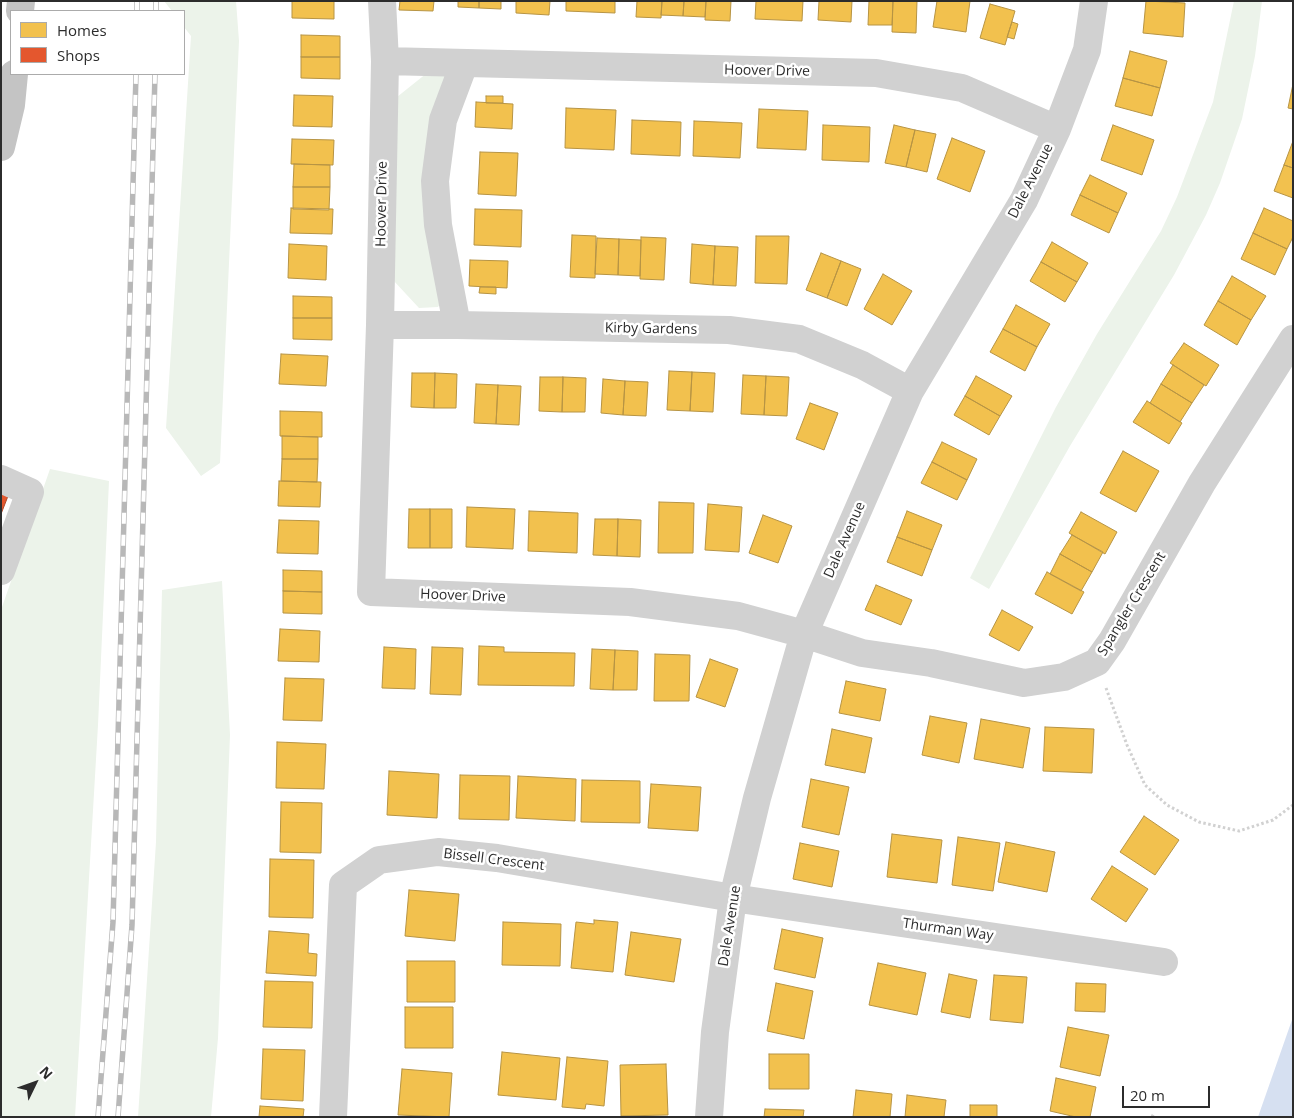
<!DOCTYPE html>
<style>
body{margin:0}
#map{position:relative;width:1294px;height:1118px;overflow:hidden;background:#fff;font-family:"Open Sans",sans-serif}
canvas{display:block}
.frame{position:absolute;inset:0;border:2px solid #2c2c2c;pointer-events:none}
.legend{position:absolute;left:10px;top:10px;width:175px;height:65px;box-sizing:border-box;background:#fff;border:1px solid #ababab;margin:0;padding:6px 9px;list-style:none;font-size:15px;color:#2c2c2c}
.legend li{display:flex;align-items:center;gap:10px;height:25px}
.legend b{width:25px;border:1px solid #ababab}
.north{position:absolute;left:10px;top:1058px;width:50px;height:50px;-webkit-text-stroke:4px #fff;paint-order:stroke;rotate:48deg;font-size:14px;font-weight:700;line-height:20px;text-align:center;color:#2c2c2c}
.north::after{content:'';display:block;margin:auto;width:18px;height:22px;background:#2c2c2c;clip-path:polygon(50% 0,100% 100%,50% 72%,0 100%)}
.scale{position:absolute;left:1122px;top:1086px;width:88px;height:22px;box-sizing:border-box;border:2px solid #2c2c2c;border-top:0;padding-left:6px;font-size:15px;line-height:18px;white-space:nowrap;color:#2c2c2c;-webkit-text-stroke:4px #fff;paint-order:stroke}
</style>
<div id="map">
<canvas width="1294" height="1118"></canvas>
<div class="frame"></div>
<ul class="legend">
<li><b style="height:14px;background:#f2c14e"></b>Homes</li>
<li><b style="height:14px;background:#e4572e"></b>Shops</li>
</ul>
<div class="north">N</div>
<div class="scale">20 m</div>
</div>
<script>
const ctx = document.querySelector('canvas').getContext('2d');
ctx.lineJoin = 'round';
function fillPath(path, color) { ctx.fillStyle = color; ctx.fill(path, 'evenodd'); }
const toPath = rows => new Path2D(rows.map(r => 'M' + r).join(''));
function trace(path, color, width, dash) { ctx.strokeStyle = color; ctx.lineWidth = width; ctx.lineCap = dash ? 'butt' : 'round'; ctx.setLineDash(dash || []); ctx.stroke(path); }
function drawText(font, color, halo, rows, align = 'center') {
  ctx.font = font + ' "Open Sans",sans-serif'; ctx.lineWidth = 5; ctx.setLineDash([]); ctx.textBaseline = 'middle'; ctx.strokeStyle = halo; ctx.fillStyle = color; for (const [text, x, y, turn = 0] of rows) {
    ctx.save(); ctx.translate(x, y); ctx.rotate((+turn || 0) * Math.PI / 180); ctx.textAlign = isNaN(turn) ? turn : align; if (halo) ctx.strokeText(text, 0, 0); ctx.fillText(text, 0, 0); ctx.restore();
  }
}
fillPath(toPath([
 [164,1,236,1,239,41,220,463,201,476,166,428,191,36,184,27,184,11,172,11],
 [1234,1,1262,1,1255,56,1242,119,1220,183,1206,215,1174,275,1070,446,989,589,970,578,974,570,1056,407,1097,334,1161,231,1177,197,1213,102],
 [427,73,444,74,448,84,442,301,438,307,419,308,393,280,397,97],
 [50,469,109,481,98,725,75,1117,1,1117,1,610],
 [222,581,230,735,218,1038,211,1117,138,1117,156,842,162,590]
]), '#ecf3ea');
fillPath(toPath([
 [1293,1017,1293,1117,1258,1117]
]), '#d6e0f1');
const homes = toPath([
 [292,1,334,1,334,19,292,18,292,1],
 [400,1,434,1,433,11,399,10,400,1],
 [458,1,479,1,479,8,458,7,458,1],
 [479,1,501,1,501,9,479,8,479,1],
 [516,1,550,1,549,15,516,13,516,1],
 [566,1,615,1,615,13,566,11,566,1],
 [637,1,662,1,661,18,636,17,637,1],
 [662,1,684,1,683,16,661,15,662,1],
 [684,1,706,1,705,17,683,16,684,1],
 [706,1,731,1,730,21,705,20,706,1],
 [756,1,803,1,802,21,755,19,756,1],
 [819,1,852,1,851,22,818,20,819,1],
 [869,1,893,1,892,25,868,25,869,1],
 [893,1,917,1,916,33,892,32,893,1],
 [937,1,970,1,966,32,933,27,937,1],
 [1146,1,1185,3,1183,37,1143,33,1146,1],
 [990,4,1015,11,1005,45,980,38,990,4],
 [1012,22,1018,24,1014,39,1007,37,1012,22],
 [301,35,340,36,340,57,301,57,301,35],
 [1130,51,1167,61,1160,88,1123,78,1130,51],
 [301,57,340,57,340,79,301,78,301,57],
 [1123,78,1160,88,1152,116,1115,106,1123,78],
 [1293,84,1293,109,1288,108,1293,84],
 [294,95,333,96,332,127,293,126,294,95],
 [486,96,503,96,503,103,486,103,486,96],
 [476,102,513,104,512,129,475,127,476,102],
 [566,108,616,110,614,150,565,148,566,108],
 [759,109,808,111,806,150,757,148,759,109],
 [632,120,681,122,680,156,631,154,632,120],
 [694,121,742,123,740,158,693,156,694,121],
 [823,125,870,127,869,162,822,160,823,125],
 [894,125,915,130,906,167,885,163,894,125],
 [1113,125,1154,140,1142,175,1101,160,1113,125],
 [915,130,936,134,927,172,906,167,915,130],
 [952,138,985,151,970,192,937,179,952,138],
 [292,139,334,140,333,165,291,164,292,139],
 [1293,141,1293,168,1284,165,1293,141],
 [480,152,518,153,516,196,478,194,480,152],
 [294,164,330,165,330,187,293,187,294,164],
 [1284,165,1293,168,1293,198,1274,191,1284,165],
 [1090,175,1127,193,1118,213,1080,195,1090,175],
 [293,187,330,187,329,210,293,209,293,187],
 [1080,195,1118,213,1109,233,1071,215,1080,195],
 [291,208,333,209,332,234,290,233,291,208],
 [1264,208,1293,221,1293,237,1287,249,1253,233,1264,208],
 [475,209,522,210,521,247,474,245,475,209],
 [1253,233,1287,249,1275,275,1241,259,1253,233],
 [572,235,596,236,595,278,570,277,572,235],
 [756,236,789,236,787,284,755,283,756,236],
 [641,237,666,238,664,280,640,279,641,237],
 [597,238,619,239,618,275,595,274,597,238],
 [619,239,641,240,640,276,618,275,619,239],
 [1052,242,1088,263,1077,282,1041,262,1052,242],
 [289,244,327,246,326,280,288,278,289,244],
 [692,244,715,246,713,285,690,283,692,244],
 [715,246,738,247,736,286,713,285,715,246],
 [821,253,841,261,827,298,806,290,821,253],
 [470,260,508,261,507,288,469,286,470,260],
 [841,261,861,269,847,306,827,298,841,261],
 [1041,262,1077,282,1065,302,1030,281,1041,262],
 [883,274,912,291,892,325,864,309,883,274],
 [1232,276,1266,296,1251,320,1218,301,1232,276],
 [480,287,496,287,496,294,479,293,480,287],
 [293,296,332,297,332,318,293,318,293,296],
 [1218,301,1251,320,1237,345,1204,325,1218,301],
 [1016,305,1050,324,1037,347,1003,329,1016,305],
 [293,318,332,318,332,340,293,339,293,318],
 [1003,329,1037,347,1025,371,990,352,1003,329],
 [1184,343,1219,365,1206,386,1170,363,1184,343],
 [281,354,328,356,326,386,279,384,281,354],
 [1173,365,1204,385,1192,403,1161,384,1173,365],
 [669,371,692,372,690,411,667,410,669,371],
 [692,372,715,373,713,412,690,411,692,372],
 [412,373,435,373,434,408,411,407,412,373],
 [435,373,457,374,456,408,434,408,435,373],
 [743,375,766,376,764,415,741,414,743,375],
 [766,376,789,377,787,416,764,415,766,376],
 [976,376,1012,396,1000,416,965,396,976,376],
 [540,377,563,377,562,412,539,411,540,377],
 [563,377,586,378,585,412,562,412,563,377],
 [603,379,625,381,623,415,601,413,603,379],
 [625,381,648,382,646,416,623,415,625,381],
 [476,384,498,385,496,424,474,423,476,384],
 [1161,384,1192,403,1180,422,1150,403,1161,384],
 [498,385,521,386,519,425,496,424,498,385],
 [965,396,1000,416,989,435,954,415,965,396],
 [1147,401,1182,423,1169,444,1133,422,1147,401],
 [810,403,838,413,824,450,796,439,810,403],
 [280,411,322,412,322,437,280,436,280,411],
 [282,436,318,437,318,459,282,459,282,436],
 [942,442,977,459,967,480,932,462,942,442],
 [1123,451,1159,471,1136,512,1100,493,1123,451],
 [282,459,318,459,317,482,281,481,282,459],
 [932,462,967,480,957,500,921,483,932,462],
 [279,481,321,482,320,507,278,506,279,481],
 [659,502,694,503,693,553,658,553,659,502],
 [708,504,742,507,739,552,705,550,708,504],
 [467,507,515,509,513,549,466,547,467,507],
 [409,509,430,509,430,548,408,548,409,509],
 [430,509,452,509,452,548,430,548,430,509],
 [529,511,578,513,577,553,528,551,529,511],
 [907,511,942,525,932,550,897,537,907,511],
 [1081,512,1117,532,1105,554,1069,533,1081,512],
 [763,515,792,526,778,563,749,553,763,515],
 [595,519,618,519,617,556,593,555,595,519],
 [618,519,641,520,640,557,617,556,618,519],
 [279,520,319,521,318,554,277,553,279,520],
 [1072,535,1103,552,1092,572,1060,554,1072,535],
 [897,537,932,550,922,576,887,562,897,537],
 [1060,554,1092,572,1081,591,1050,574,1060,554],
 [283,570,322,571,322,592,283,591,283,570],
 [1047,572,1084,592,1072,614,1035,594,1047,572],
 [876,585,912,600,901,625,865,610,876,585],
 [283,591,322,592,322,614,283,613,283,591],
 [1002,610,1033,627,1019,651,989,635,1002,610],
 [280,629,320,631,319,662,278,661,280,629],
 [479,646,504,647,504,652,575,653,574,686,478,685,479,646],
 [384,647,416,649,415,689,382,688,384,647],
 [432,647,463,648,461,695,430,694,432,647],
 [592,649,615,650,613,690,590,689,592,649],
 [615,650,638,651,637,690,613,690,615,650],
 [655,654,690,655,689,701,654,701,655,654],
 [710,659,738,669,725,707,696,697,710,659],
 [285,678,324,679,322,721,283,720,285,678],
 [846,681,886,689,880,721,839,713,846,681],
 [930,716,967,723,959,763,922,755,930,716],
 [981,719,1030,728,1023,768,974,759,981,719],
 [1045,727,1094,729,1092,773,1043,771,1045,727],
 [832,729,872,738,865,773,825,765,832,729],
 [277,742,326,744,324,789,276,788,277,742],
 [389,771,439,774,437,818,387,815,389,771],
 [460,775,510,776,509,820,459,819,460,775],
 [518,776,576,779,575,821,516,818,518,776],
 [811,779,849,787,839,835,802,827,811,779],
 [582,780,640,781,640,823,581,822,582,780],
 [651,784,701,787,698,831,648,828,651,784],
 [281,802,322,803,321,853,280,852,281,802],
 [1144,816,1179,840,1155,875,1120,852,1144,816],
 [892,834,942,840,937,883,887,877,892,834],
 [958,837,1000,843,993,891,952,885,958,837],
 [1006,842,1055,852,1047,892,998,882,1006,842],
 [800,843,839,851,832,887,793,879,800,843],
 [270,859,314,860,313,918,269,917,270,859],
 [1112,866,1148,889,1126,922,1091,899,1112,866],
 [409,890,459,894,455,941,405,936,409,890],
 [594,920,618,922,613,972,571,968,576,922,594,924,594,920],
 [503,922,561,924,560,966,502,965,503,922],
 [782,929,823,938,815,978,774,969,782,929],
 [269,931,309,934,308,953,317,954,316,976,266,973,269,931],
 [631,932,681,939,674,982,625,975,631,932],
 [407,961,455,961,455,1002,407,1002,407,961],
 [878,963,926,973,917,1015,869,1005,878,963],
 [949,974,977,980,970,1018,941,1012,949,974],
 [994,975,1027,977,1023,1023,990,1020,994,975],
 [265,981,313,982,312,1028,263,1027,265,981],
 [776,983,813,991,804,1039,767,1031,776,983],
 [1076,983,1106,984,1105,1012,1075,1011,1076,983],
 [405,1007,453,1007,453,1048,405,1048,405,1007],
 [1068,1027,1109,1035,1100,1076,1060,1067,1068,1027],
 [263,1049,305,1050,303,1101,261,1099,263,1049],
 [502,1052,560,1058,556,1100,498,1095,502,1052],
 [769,1054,809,1054,809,1089,769,1089,769,1054],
 [567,1057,608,1061,604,1106,586,1104,585,1109,562,1107,567,1057],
 [666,1064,668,1115,621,1116,620,1065,666,1064],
 [402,1069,452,1073,449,1117,398,1115,402,1069],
 [1056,1078,1096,1087,1090,1117,1076,1117,1050,1111,1056,1078],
 [856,1090,892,1094,890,1117,853,1117,856,1090],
 [907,1095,946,1100,944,1117,905,1117,907,1095],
 [970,1105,997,1105,997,1117,970,1117,970,1105],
 [260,1106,304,1109,303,1117,259,1117,260,1106],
 [765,1109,804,1110,803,1117,764,1117,765,1109]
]);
fillPath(homes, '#f2c14e');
trace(homes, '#b79444', 1);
const shops = toPath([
 [1,494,8,496,1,514,1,494]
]);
fillPath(shops, '#e4572e');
trace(shops, '#ad4a2d', 1);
trace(toPath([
 [1106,688,1127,745,1145,785,1167,805,1199,822,1239,831,1273,820,1293,805],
 [1152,1117,1154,1113]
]), '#d1d1d1', 3, [2.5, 2.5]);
trace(toPath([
 [382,1,385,61],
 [1057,129,962,88,876,73,385,61,380,325,371,592,630,602,738,616,804,634,862,653,931,663,1024,683,1064,677,1097,662,1112,641,1202,483,1293,339],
 [380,325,457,325,729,330,799,339,862,365,910,391],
 [457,325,438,225,435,181,443,120,464,64],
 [1,479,30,492,1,571],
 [333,1117,343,885,379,860,438,852,497,858,733,898,1164,962],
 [709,1117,715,1032,733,898,757,798,804,634,910,391,1024,200,1057,129,1087,50,1094,1]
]), '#d1d1d1', 28);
trace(toPath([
 [20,11,21,1],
 [1,147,11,105,14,74]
]), '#c4c4c4', 28);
const rail = toPath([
 [137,11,137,1],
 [156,11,156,1],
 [98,1117,113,922,136,74],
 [118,1117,132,925,155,74]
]);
trace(rail, '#b8b8b8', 5.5);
trace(rail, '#fff', 4, [11]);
drawText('14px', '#2c2c2c', '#fff', [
 ["Hoover Drive",767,71,1],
 ["Dale Avenue",1031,181,-63],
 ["Hoover Drive",382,204,-89],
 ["Kirby Gardens",651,329,1],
 ["Dale Avenue",845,540,-66],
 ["Hoover Drive",463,596,2],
 ["Spangler Crescent",1132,604,-59],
 ["Bissell Crescent",494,860,7],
 ["Dale Avenue",730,926,-81],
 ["Thurman Way",948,930,8]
]);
</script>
